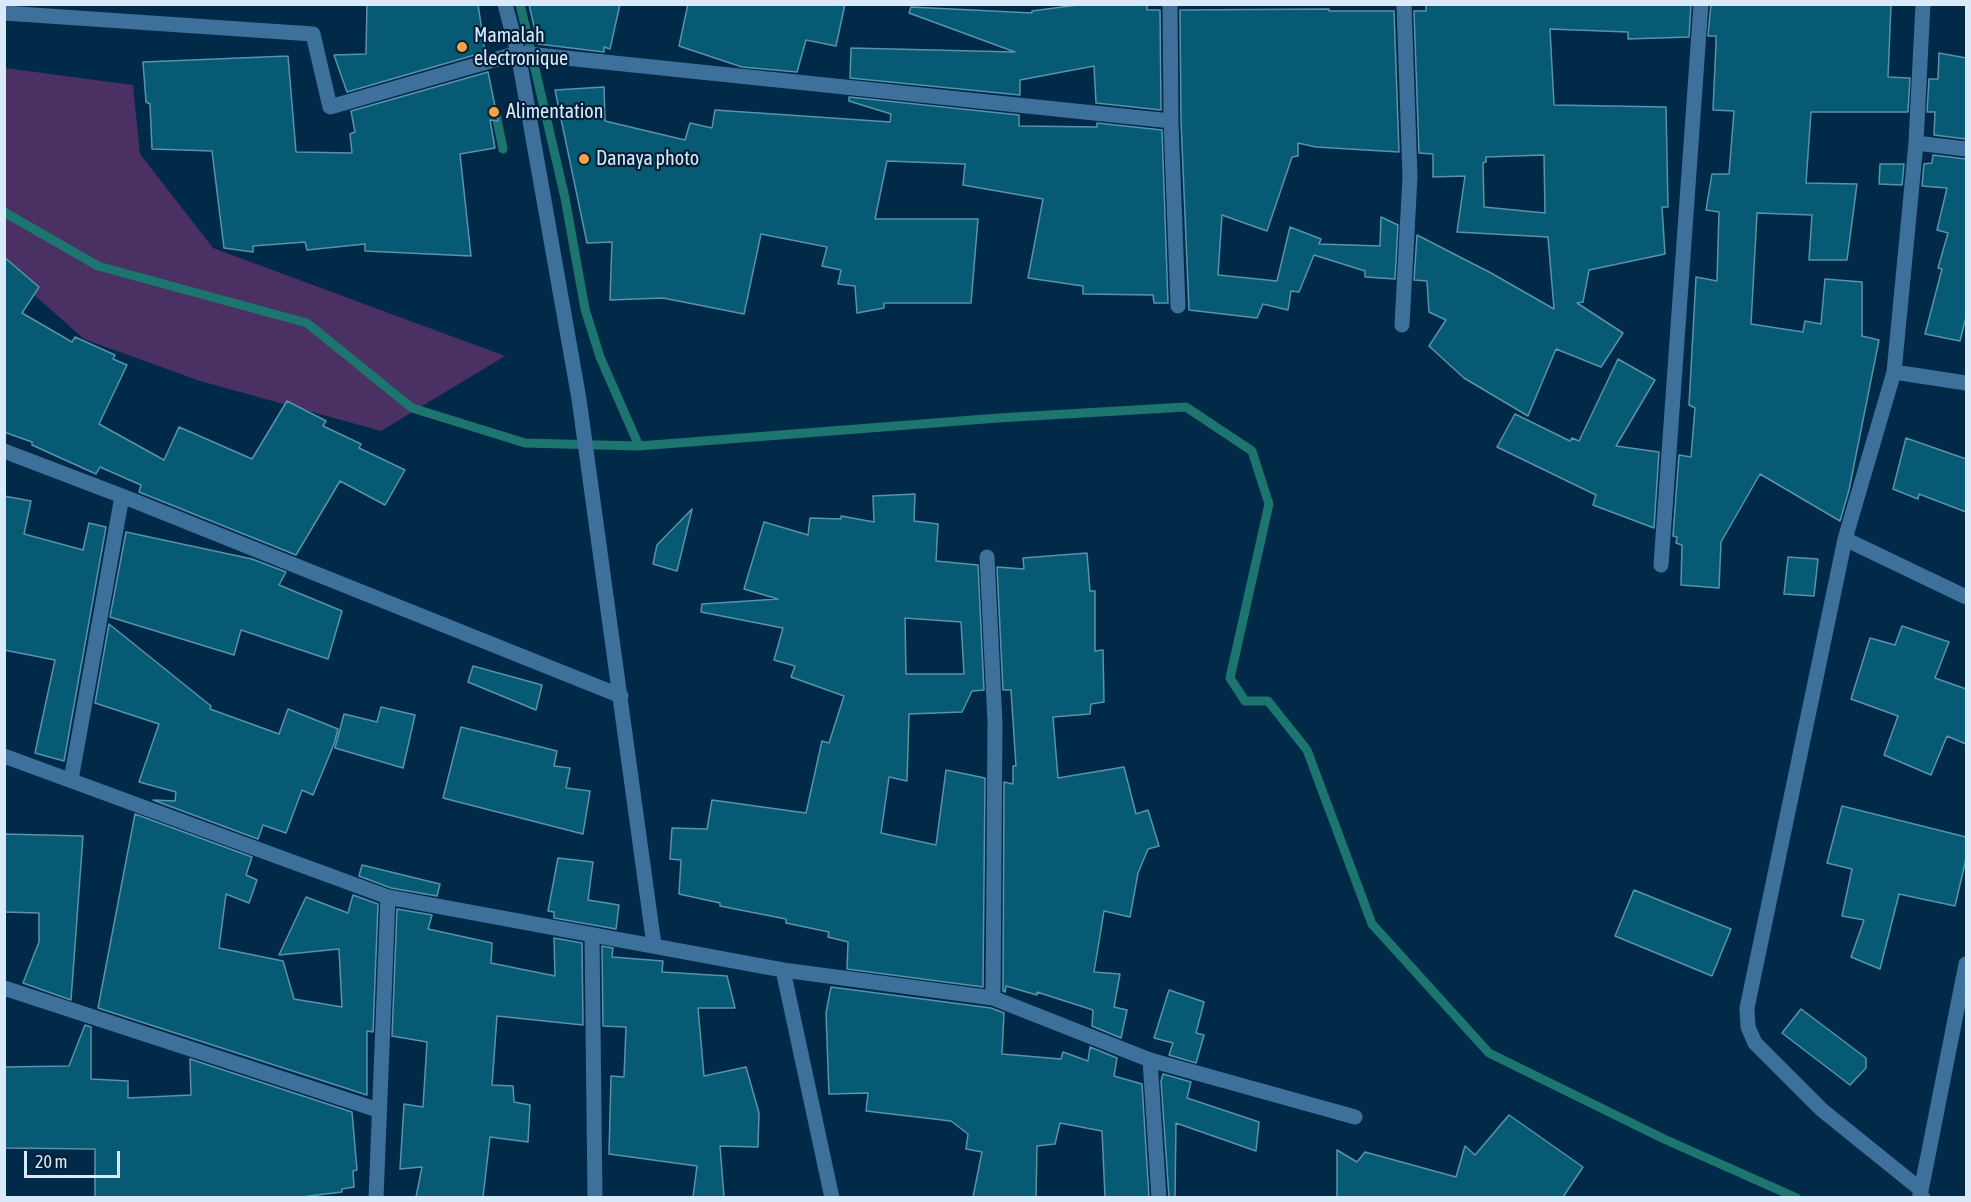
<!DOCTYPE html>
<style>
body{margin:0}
#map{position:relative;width:1971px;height:1202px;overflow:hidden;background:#012a49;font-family:"Asap Condensed",sans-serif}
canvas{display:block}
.frame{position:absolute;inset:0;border:6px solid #d9ebfb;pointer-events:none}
.scale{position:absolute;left:24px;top:1151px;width:96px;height:27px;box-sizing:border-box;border:3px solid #d9ebfb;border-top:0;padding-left:8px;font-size:18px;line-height:21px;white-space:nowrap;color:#d9ebfb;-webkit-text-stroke:4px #032038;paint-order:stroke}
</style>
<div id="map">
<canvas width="1971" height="1202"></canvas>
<div class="frame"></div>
<div class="scale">20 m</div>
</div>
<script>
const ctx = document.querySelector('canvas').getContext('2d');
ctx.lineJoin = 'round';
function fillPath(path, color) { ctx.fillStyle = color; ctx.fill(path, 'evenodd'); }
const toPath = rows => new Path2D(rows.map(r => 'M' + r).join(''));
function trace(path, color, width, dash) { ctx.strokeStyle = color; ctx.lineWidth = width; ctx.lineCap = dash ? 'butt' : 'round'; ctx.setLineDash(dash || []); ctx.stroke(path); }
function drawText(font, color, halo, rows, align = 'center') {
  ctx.font = font + ' "Asap Condensed",sans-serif'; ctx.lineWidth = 4.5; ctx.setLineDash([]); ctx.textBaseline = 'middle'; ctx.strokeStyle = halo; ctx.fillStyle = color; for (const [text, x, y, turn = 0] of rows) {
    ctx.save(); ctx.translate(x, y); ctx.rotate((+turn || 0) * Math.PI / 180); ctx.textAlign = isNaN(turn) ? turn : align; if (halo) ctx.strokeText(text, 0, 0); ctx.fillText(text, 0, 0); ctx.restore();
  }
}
fillPath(toPath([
 [5,68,133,85,140,154,213,248,505,356,381,431,200,381,84,339,5,269]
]), '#4a3063');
trace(toPath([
 [520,4,565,198,585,309,600,357,639,446],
 [495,110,503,149],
 [4,212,98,266,307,323,412,408,525,443,639,446,998,418,1186,407,1252,451,1269,504,1230,678,1245,701,1268,701,1307,750,1372,924,1489,1053,1664,1139,1797,1198]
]), '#1c756e', 9);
const building = toPath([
 [367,4,478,4,485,52,347,92,334,55,366,54,367,4],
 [529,4,620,4,610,49,604,47,604,52,538,44,529,4],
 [688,4,845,4,836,46,806,40,797,72,742,67,679,46,688,4],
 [1085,4,1147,4,1147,10,1160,10,1161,110,1096,103,1094,66,1020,80,1020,95,850,78,851,48,1015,52,909,13,911,7,1032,13,1032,11,1085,4],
 [1444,4,1691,4,1689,37,1628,39,1628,32,1550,29,1554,105,1666,107,1668,207,1662,207,1665,254,1589,270,1583,302,1577,303,1623,333,1601,367,1556,349,1528,416,1464,378,1429,346,1446,320,1429,312,1427,281,1414,280,1417,235,1491,273,1554,309,1548,237,1457,232,1465,176,1433,177,1433,154,1419,153,1414,11,1426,11,1426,5,1444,4],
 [1544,155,1545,213,1484,207,1483,163,1486,162,1486,157,1544,155],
 [1711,4,1891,4,1888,77,1910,78,1908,112,1811,112,1806,183,1857,184,1847,260,1809,260,1812,215,1757,213,1751,324,1803,332,1805,321,1821,324,1825,279,1862,282,1862,336,1879,340,1849,490,1840,521,1760,474,1721,542,1719,588,1681,585,1682,545,1676,543,1677,537,1673,536,1679,455,1691,457,1695,408,1689,405,1696,277,1717,281,1719,212,1706,210,1712,174,1729,174,1734,111,1713,110,1716,43,1716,36,1708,36,1711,4],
 [1329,9,1329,11,1394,11,1399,152,1316,147,1298,143,1298,156,1292,157,1267,231,1222,215,1218,275,1277,281,1290,227,1321,239,1319,244,1380,246,1381,217,1398,225,1395,279,1365,277,1365,271,1314,255,1299,292,1291,291,1288,310,1263,304,1257,318,1189,310,1181,121,1180,10,1329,9],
 [1939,53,1966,58,1966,139,1934,135,1935,112,1927,112,1929,79,1938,79,1939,53],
 [288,56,296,152,352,153,350,134,355,132,351,111,488,72,498,121,490,120,495,148,460,154,471,256,365,251,365,244,307,250,305,242,253,246,253,252,224,248,212,151,152,149,150,104,146,102,143,62,288,56],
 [604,87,605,121,685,140,690,123,712,128,715,110,890,122,891,114,849,101,849,97,1019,115,1019,126,1097,127,1097,123,1162,130,1168,303,1154,303,1153,295,1083,294,1083,286,1028,278,1043,199,963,185,965,164,887,161,875,219,978,219,971,303,884,303,884,308,857,313,855,286,838,284,841,270,822,266,827,247,761,234,744,314,663,298,610,300,612,242,587,243,555,90,604,87],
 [1933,155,1966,159,1966,317,1960,341,1925,334,1942,269,1938,268,1948,233,1937,230,1947,188,1922,186,1924,164,1932,163,1933,155],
 [1880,164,1904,164,1902,185,1879,184,1880,164],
 [4,257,39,287,22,313,72,342,75,337,115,355,113,359,127,365,99,424,164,460,179,427,252,459,287,401,326,421,323,426,361,444,359,448,405,470,385,505,340,481,296,555,139,492,141,485,100,467,96,474,32,445,32,442,4,432,4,257],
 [1618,359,1655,380,1616,446,1659,452,1654,528,1593,505,1596,495,1497,447,1515,414,1570,441,1572,438,1579,441,1618,359],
 [1906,438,1966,459,1966,512,1919,494,1918,499,1893,489,1906,438],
 [915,494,914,521,938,524,936,561,978,565,984,690,972,691,962,712,909,714,907,781,889,777,881,833,936,845,946,770,985,778,983,987,847,969,848,942,828,937,829,932,786,923,786,919,720,906,720,903,679,894,681,860,670,859,672,828,707,829,712,800,806,813,822,741,829,743,844,696,791,677,795,666,774,660,783,628,701,612,702,604,778,599,744,589,764,522,808,535,810,518,841,519,841,516,874,522,873,496,915,494],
 [905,618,961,622,964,674,906,674,905,618],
 [4,496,31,501,24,534,83,550,89,523,106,527,64,761,35,753,55,660,4,650,4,496],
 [692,509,677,571,653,564,657,545,692,509],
 [126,532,252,559,286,572,279,585,342,611,328,659,241,630,234,655,110,617,126,532],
 [1087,553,1090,591,1095,591,1095,651,1103,650,1104,702,1091,704,1090,714,1053,717,1058,778,1124,767,1136,814,1148,810,1159,846,1148,849,1138,873,1130,917,1104,911,1094,972,1120,974,1114,1007,1127,1010,1121,1038,1092,1026,1093,1010,1037,992,1037,995,1006,986,1005,992,1003,991,1004,782,1013,784,1013,766,1016,766,1011,690,1003,690,997,567,1024,569,1023,558,1087,553],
 [1788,557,1818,559,1814,596,1784,594,1788,557],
 [109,624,211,706,210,709,279,734,288,709,338,729,334,744,313,795,302,790,286,833,263,825,258,839,153,800,175,801,176,792,139,782,159,724,95,703,109,624],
 [1902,626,1949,642,1935,678,1966,689,1966,744,1947,736,1931,775,1884,755,1898,716,1851,699,1870,638,1895,645,1902,626],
 [473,666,542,685,536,710,468,682,473,666],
 [381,707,415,715,403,768,335,748,344,714,377,722,381,707],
 [461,727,557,751,554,766,570,768,566,788,590,791,583,834,443,798,461,727],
 [1842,806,1966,837,1966,859,1955,906,1899,894,1880,969,1851,957,1864,920,1842,916,1852,869,1827,863,1842,806],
 [135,814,252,857,246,875,257,880,249,903,226,894,219,948,283,961,294,999,342,1007,339,949,279,955,306,897,348,913,353,895,378,904,373,1032,367,1031,367,1095,98,1008,135,814],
 [4,834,83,836,71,1000,23,983,39,942,39,913,4,912,4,834],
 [558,858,593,862,588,900,619,905,616,929,554,918,554,912,548,911,558,858],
 [362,865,440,884,437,896,391,888,359,876,362,865],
 [1634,890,1731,929,1712,976,1615,936,1634,890],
 [397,909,432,915,428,929,492,943,491,963,555,976,554,938,582,943,583,1025,497,1016,492,1085,513,1086,514,1102,530,1105,528,1142,490,1137,483,1197,416,1197,422,1167,400,1169,404,1104,423,1107,427,1042,392,1036,397,909],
 [602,946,613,948,612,957,663,961,662,972,727,976,735,1008,698,1008,704,1076,746,1067,759,1113,758,1147,720,1146,724,1197,693,1197,697,1166,609,1154,611,1076,624,1077,626,1027,603,1026,602,946],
 [831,987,991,1008,1004,1013,1002,1054,1061,1059,1063,1052,1088,1061,1090,1047,1117,1058,1114,1076,1142,1084,1149,1197,1105,1197,1102,1131,1060,1123,1055,1144,1037,1146,1036,1197,973,1197,982,1152,966,1149,968,1134,951,1121,866,1111,868,1093,829,1094,826,1013,831,987],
 [1169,990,1204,1002,1196,1033,1204,1035,1196,1063,1169,1055,1173,1043,1154,1038,1169,990],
 [1801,1009,1866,1058,1866,1068,1850,1085,1782,1033,1801,1009],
 [85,1025,91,1027,91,1079,128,1081,128,1098,191,1095,190,1059,352,1112,357,1170,353,1171,354,1187,342,1189,342,1192,301,1197,95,1197,95,1149,4,1148,4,1067,69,1066,85,1025],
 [1163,1074,1191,1082,1187,1098,1259,1122,1256,1151,1176,1123,1175,1197,1169,1197,1161,1081,1163,1074],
 [1509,1115,1583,1167,1563,1197,1337,1197,1337,1150,1357,1162,1365,1152,1456,1177,1465,1146,1475,1155,1509,1115]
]);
fillPath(building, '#075a74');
trace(building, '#5893ab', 1.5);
trace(toPath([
 [505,4,518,53,579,399,654,945],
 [1170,4,1171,121,1178,306],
 [1923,4,1916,143,1894,372,1845,539,1747,1008,1748,1027,1755,1043,1822,1110,1920,1189,1920,1196,1923,1198],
 [4,13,313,34,330,107,518,53,1171,121],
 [1916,143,1966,149],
 [1402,325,1410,177,1404,4],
 [1894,372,1966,383],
 [4,451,122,496,621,696],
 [1845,539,1966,597],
 [987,557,995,722,993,998],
 [1661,565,1701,4],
 [4,756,388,897,783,970,993,998,1150,1060,1355,1117],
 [71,780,122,496],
 [592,935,595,1198],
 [783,970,832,1198],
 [4,988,378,1110],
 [1150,1060,1159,1198],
 [1920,1196,1966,964],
 [376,1198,388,897]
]), '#3d709b', 15);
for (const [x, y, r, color] of [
 [462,47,6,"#f5a345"],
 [494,112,6,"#f5a345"],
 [584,159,6,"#f5a345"]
]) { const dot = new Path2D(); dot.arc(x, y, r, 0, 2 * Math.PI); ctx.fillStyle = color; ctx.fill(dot); trace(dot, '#032038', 2); }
drawText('20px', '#d9ebfb', '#032038', [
 ["Mamalah",474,36],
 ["electronique",474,59],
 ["Alimentation",506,112],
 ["Danaya photo",596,159]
], 'left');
</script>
